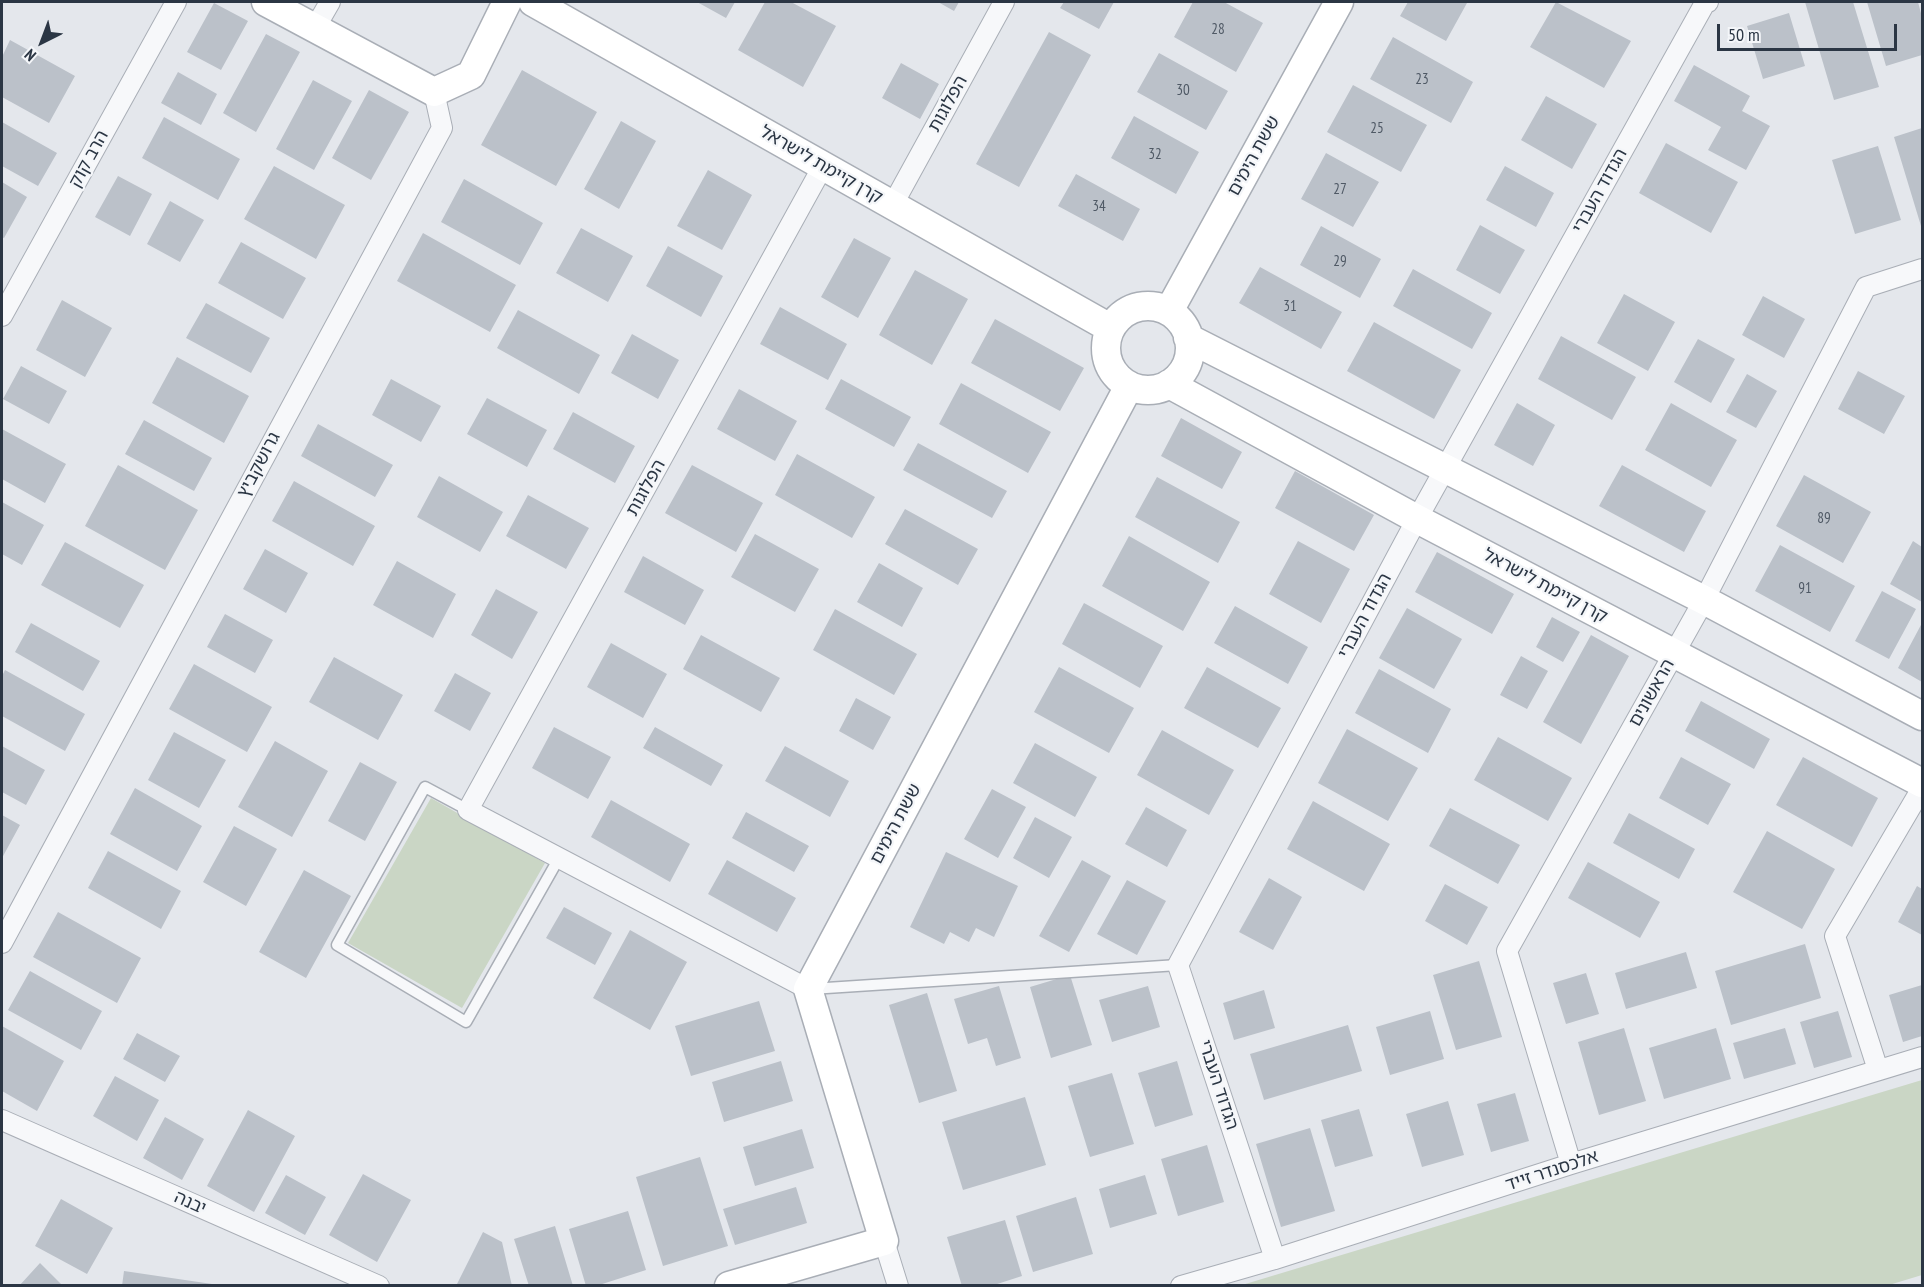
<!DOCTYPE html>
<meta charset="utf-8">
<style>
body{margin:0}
#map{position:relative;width:1924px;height:1287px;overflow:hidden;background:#e4e7ec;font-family:"PT Sans Narrow",sans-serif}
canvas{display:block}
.frame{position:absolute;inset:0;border:3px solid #2b3644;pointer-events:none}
.north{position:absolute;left:12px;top:12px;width:60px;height:60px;-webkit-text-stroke:4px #f4f6f9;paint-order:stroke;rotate:222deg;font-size:16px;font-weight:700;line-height:24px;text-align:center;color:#2b3644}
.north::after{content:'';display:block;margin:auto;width:21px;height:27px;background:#2b3644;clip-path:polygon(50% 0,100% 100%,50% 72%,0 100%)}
.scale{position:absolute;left:1717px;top:24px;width:180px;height:27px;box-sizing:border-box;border:3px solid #2b3644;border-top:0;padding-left:8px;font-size:18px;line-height:21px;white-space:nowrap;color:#2b3644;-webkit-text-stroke:4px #f4f6f9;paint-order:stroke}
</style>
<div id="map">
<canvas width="1924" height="1287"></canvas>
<div class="frame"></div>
<div class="north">N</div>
<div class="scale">50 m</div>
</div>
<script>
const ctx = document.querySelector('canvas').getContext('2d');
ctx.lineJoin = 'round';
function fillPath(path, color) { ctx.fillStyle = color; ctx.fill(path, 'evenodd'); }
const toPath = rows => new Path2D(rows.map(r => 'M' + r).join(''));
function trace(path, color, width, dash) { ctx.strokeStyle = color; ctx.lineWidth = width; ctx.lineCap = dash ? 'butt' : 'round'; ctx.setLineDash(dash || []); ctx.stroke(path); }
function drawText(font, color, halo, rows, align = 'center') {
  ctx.font = font + ' "PT Sans Narrow","Noto Sans Hebrew",sans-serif'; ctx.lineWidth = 4.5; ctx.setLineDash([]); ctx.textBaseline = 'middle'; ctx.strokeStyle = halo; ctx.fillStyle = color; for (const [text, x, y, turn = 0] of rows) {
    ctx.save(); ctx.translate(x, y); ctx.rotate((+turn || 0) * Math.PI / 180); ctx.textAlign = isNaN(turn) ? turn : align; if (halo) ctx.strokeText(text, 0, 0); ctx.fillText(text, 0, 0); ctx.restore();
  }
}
fillPath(toPath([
 [431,798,545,863,462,1008,348,943],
 [1922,1080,1922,1275,1889,1285,1242,1285]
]), '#cad6c5');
fillPath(toPath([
 [697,2,735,2,726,18],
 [765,2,791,2,836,26,803,87,738,50],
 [938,2,959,2,954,11],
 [1064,2,1114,2,1099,29,1060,8],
 [1193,2,1224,2,1263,23,1236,72,1174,37],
 [1408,2,1463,2,1467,3,1446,41,1400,16],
 [1556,2,1631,41,1604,88,1530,47],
 [1805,2,1853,2,1879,87,1834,100],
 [1867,2,1918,2,1922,17,1922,55,1886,66],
 [214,3,248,21,221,70,187,52],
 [1789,13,1805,66,1763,79,1747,26],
 [1049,32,1091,55,1019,187,976,164],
 [266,34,300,52,256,132,223,113],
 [1393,37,1473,82,1451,123,1370,79],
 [10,40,75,76,49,123,2,97,2,57],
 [1159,53,1228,91,1206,130,1137,92],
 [901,63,939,84,920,119,882,98],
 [1694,65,1750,96,1742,111,1770,126,1746,170,1708,150,1721,127,1674,101],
 [522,70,597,112,556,186,481,145],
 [178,72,217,94,201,125,161,103],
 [313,80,352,101,314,170,276,149],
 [1353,85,1427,125,1401,172,1327,132],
 [369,90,409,112,371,180,332,158],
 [1546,96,1597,124,1572,169,1521,140],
 [1134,116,1199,152,1176,194,1111,158],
 [164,117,240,159,218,200,142,158],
 [621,121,656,141,619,209,584,189],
 [2,122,57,153,38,186,2,166],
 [1922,128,1922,226,1921,226,1894,137],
 [1666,143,1738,182,1711,233,1639,193],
 [1878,146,1901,220,1855,234,1832,160],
 [1326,153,1379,182,1353,227,1301,199],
 [274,166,345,205,316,259,244,219],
 [1505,166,1554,193,1536,227,1486,200],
 [708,170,752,195,722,250,677,226],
 [1076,174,1140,209,1123,241,1058,206],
 [118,176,152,194,130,236,95,217],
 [464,179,543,223,520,265,441,222],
 [2,182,27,197,4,238,2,237],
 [170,201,204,220,180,262,147,244],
 [1480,225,1525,250,1500,294,1456,270],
 [1321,226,1381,259,1360,298,1300,265],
 [581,228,633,256,608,302,556,273],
 [423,233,516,285,490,332,397,281],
 [854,238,891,258,858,318,821,297],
 [241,242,306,278,283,319,218,283],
 [668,246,723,276,701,317,646,286],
 [1260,267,1342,312,1321,349,1239,303],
 [1413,269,1492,313,1472,349,1393,306],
 [915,270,968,299,932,365,879,335],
 [1624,294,1675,322,1648,371,1597,343],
 [1763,296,1805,319,1784,358,1742,335],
 [62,300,112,328,85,377,36,350],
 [206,303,270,338,251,373,186,338],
 [780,307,847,344,828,380,760,344],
 [518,310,600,355,579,394,497,348],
 [995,319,1084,368,1060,411,971,363],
 [1374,322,1461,370,1434,419,1347,371],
 [632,334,679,360,658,399,611,373],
 [1561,336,1636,377,1612,420,1538,379],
 [1698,339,1735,359,1711,403,1674,382],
 [177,357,249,396,224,443,152,403],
 [21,366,67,391,49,424,3,399],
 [1858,371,1905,396,1884,434,1838,409],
 [1747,374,1777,391,1756,428,1726,412],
 [391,379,441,406,421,442,372,415],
 [841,379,911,417,894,447,825,409],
 [961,383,1051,432,1028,473,939,424],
 [739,389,797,421,775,461,717,429],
 [487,398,547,430,527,467,467,434],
 [1517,403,1555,425,1533,466,1494,445],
 [1671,403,1737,440,1711,487,1645,450],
 [573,412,635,446,615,483,553,449],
 [1181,418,1242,452,1222,489,1161,456],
 [144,420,212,458,194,491,125,454],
 [318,424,393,465,375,497,301,456],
 [2,429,66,464,45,503,2,479],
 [918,443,1007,491,992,518,903,470],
 [797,454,875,497,852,538,775,495],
 [118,465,198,510,165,570,85,526],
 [692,465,763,503,736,552,665,513],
 [1622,465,1706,511,1684,552,1599,506],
 [1295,471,1374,515,1354,551,1275,508],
 [1804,475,1871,512,1843,563,1776,526],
 [439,476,503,512,480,552,417,517],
 [1157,477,1240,522,1218,563,1135,517],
 [294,481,375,526,353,566,272,521],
 [528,495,589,528,566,569,506,536],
 [2,502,44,525,22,565,2,554],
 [905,509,978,549,958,585,885,544],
 [755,534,819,569,795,612,731,577],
 [1129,536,1210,582,1183,631,1102,586],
 [1298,541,1350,569,1321,623,1269,594],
 [1913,541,1922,547,1922,602,1890,584],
 [65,542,144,585,120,628,41,585],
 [1780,545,1855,586,1830,632,1755,591],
 [265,549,308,573,286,613,243,589],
 [1437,552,1514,594,1492,634,1415,592],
 [643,556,704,590,685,625,624,592],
 [397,561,456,594,433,638,373,605],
 [879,563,923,588,902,627,857,602],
 [496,589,538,612,512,659,471,635],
 [1882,591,1916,609,1889,659,1855,641],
 [1084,603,1163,646,1140,688,1062,644],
 [1235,606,1308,647,1288,684,1214,643],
 [1407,608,1462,639,1434,689,1379,658],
 [835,609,917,654,894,695,813,650],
 [225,614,273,640,255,673,207,647],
 [1552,617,1580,632,1563,662,1536,647],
 [31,623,100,661,83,691,15,652],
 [1922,623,1922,682,1898,668],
 [701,635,780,678,761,712,683,669],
 [1591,635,1629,656,1581,744,1543,722],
 [611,643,667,674,643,718,587,687],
 [1521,656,1548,671,1527,709,1500,695],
 [334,657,403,695,378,740,309,702],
 [194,664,272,707,247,752,169,709],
 [1059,667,1134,708,1109,753,1034,712],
 [1207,667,1281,708,1258,748,1184,708],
 [1379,669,1451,709,1428,753,1355,713],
 [5,670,85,714,65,751,2,716,2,676],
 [455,673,491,693,470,731,434,711],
 [856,698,891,717,873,750,839,731],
 [1701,701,1770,739,1754,769,1685,731],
 [554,727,611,757,588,799,532,768],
 [655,727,723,765,711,786,643,748],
 [1347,729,1418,768,1388,821,1318,783],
 [1162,730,1234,770,1209,815,1137,775],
 [174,732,226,760,199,808,148,780],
 [1498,737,1572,778,1548,821,1474,780],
 [275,741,328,771,292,837,238,807],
 [1035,743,1097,777,1075,817,1013,783],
 [2,746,45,770,26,805,2,792],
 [785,746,849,781,830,817,765,781],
 [1681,757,1731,784,1708,825,1659,798],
 [1803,757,1878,798,1852,847,1776,805],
 [360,762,397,782,365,841,328,821],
 [135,788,202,826,177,871,110,834],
 [992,789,1026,807,998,858,964,839],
 [611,800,690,844,670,882,591,837],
 [1313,801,1390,844,1364,891,1287,849],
 [1146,807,1187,830,1167,867,1125,844],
 [1450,808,1520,845,1498,884,1429,846],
 [746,812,809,846,794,872,732,838],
 [1629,813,1695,849,1679,879,1613,843],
 [2,815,20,825,2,858],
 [1035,817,1072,837,1049,878,1013,858],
 [234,826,277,849,246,906,203,882],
 [1767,831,1835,869,1802,929,1733,892],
 [108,851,181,891,161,929,88,888],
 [946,852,1018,886,994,937,976,928,969,942,950,932,944,944,910,927],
 [727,860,796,898,777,932,708,894],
 [1082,860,1111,876,1069,952,1039,936],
 [1588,862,1660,902,1640,938,1568,898],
 [304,870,351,896,306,978,259,952],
 [1269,878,1302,897,1273,950,1239,932],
 [1127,880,1166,901,1137,955,1097,934],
 [1445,884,1488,907,1467,945,1425,921],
 [1917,886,1922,889,1922,935,1898,922],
 [564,907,612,933,595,965,546,938],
 [58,912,141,958,117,1003,33,957],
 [630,930,687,962,650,1030,593,998],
 [1805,944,1821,998,1731,1025,1715,971],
 [1686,952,1697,988,1626,1009,1615,973],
 [1479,961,1502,1037,1456,1050,1433,975],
 [30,971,102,1011,81,1050,8,1010],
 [1586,973,1599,1014,1566,1024,1553,983],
 [1070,975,1092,1045,1051,1058,1030,987],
 [1922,985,1922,1036,1903,1042,1889,995],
 [999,986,1021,1058,996,1066,987,1038,968,1044,954,999],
 [1148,986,1160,1027,1112,1042,1099,1000],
 [1264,990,1275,1028,1234,1040,1223,1003],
 [927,993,957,1091,919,1103,889,1005],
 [759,1001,775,1051,691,1076,675,1026],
 [1430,1011,1444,1059,1390,1075,1376,1027],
 [1838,1011,1852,1057,1814,1068,1800,1022],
 [1348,1025,1362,1071,1264,1100,1250,1054],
 [2,1026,64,1061,37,1111,2,1091],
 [1624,1028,1646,1101,1599,1115,1578,1042],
 [1716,1028,1731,1079,1664,1099,1649,1048],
 [1785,1028,1796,1064,1744,1079,1733,1043],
 [137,1033,180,1056,165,1082,123,1059],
 [781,1061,793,1101,724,1122,712,1082],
 [1177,1061,1193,1115,1155,1127,1138,1073],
 [1112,1073,1134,1144,1090,1157,1068,1086],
 [115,1076,159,1100,137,1141,93,1116],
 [1515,1093,1529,1141,1491,1152,1477,1104],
 [1025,1097,1046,1165,963,1190,942,1122],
 [1448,1101,1464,1155,1422,1167,1406,1114],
 [1359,1109,1373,1156,1335,1167,1321,1120],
 [248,1110,295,1136,254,1212,207,1186],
 [165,1117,204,1139,182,1180,143,1158],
 [1310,1128,1335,1211,1281,1227,1256,1144],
 [802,1129,814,1168,755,1186,743,1147],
 [1207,1145,1224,1202,1178,1216,1161,1159],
 [700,1157,728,1246,663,1266,636,1177],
 [363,1174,411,1200,377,1262,329,1235],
 [286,1175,326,1197,305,1235,265,1213],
 [1145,1175,1157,1214,1110,1228,1099,1189],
 [796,1187,807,1223,735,1245,723,1209],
 [1076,1197,1093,1254,1033,1272,1016,1216],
 [61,1199,113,1228,87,1274,35,1246],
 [628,1211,646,1270,596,1286,586,1286,569,1229],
 [1005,1220,1022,1276,991,1286,962,1286,947,1237],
 [555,1226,573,1286,529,1286,514,1239],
 [483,1232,502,1242,512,1286,456,1286],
 [40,1263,63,1286,19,1286],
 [124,1271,212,1284,212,1286,122,1286]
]), '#bbc1c9');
const lane = toPath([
 [468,810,425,787,337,945,466,1022,559,858],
 [811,989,1178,965]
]);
const street = toPath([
 [315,28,330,2],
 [892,206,1004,2],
 [2,316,176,2],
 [2,943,442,128,434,92],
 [808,989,468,810,823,166],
 [1878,1070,1835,936,1922,788],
 [2,1120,379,1286],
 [1571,1164,1507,951,1704,600,1866,287,1922,269],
 [884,1241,898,1286],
 [1275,1259,1178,965,1417,519,1705,3,1708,2],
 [1181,1286,1275,1259,1571,1164,1922,1057]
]);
const secondary = toPath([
 [266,2,434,92,471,75,507,2],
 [533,2,1110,328],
 '1106 348a42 42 0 1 1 84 0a42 42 0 1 1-84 0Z',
 [1169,311,1339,2],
 [1188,338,1704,600,1922,716],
 [1169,384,1417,519,1922,783],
 [729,1286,884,1241,808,989,1129,386]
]);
trace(lane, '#a9aeb6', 13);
trace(street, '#a9aeb6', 22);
trace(secondary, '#a9aeb6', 31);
trace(lane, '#f7f8fa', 10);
trace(street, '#f7f8fa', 20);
trace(secondary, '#fff', 28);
drawText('15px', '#4f5965', null, [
 ["28",1218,30],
 ["23",1422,80],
 ["30",1183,91],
 ["25",1377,129],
 ["32",1155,155],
 ["27",1340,190],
 ["34",1099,207],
 ["29",1340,262],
 ["31",1290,307],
 ["89",1824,519],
 ["91",1805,589]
]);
drawText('18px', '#2b3644', '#f4f6f9', [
 ["הפלוגות",948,104,-61],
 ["ששת הימים",1254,156,-61],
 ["הרב קוק",89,159,-61],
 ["קרן קיימת לישראל",821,165,30],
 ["הגדוד העברי",1600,191,-61],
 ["גרושקביץ",259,465,-62],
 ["הפלוגות",646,488,-61],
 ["קרן קיימת לישראל",1545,586,28],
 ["הגדוד העברי",1365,616,-62],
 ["הראשונים",1652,693,-61],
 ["ששת הימים",896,824,-62],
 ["הגדוד העברי",1218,1085,72],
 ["אלכסנדר זייד",1552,1171,-18],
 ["יבנה",190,1203,24]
]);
</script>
